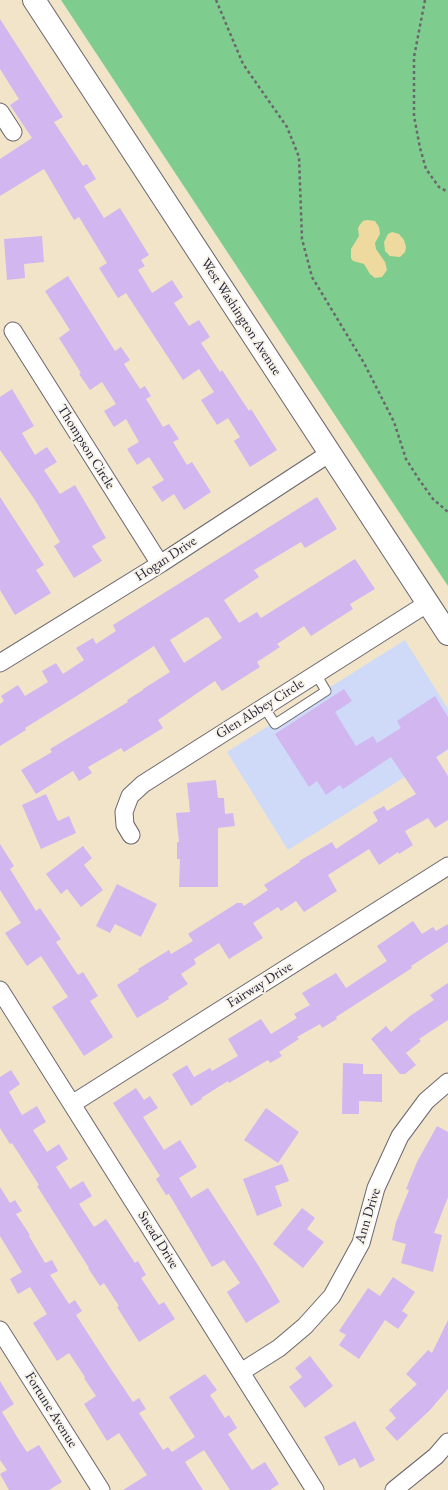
<!DOCTYPE html>
<style>
body{margin:0}
canvas{display:block;background:#f1e4c9}
</style>
<canvas width="448" height="1490"></canvas>
<script>
const ctx = document.querySelector('canvas').getContext('2d');
ctx.lineJoin = 'round';
function fillPath(path, color) { ctx.fillStyle = color; ctx.fill(path, 'evenodd'); }
const toPath = rows => new Path2D(rows.map(r => 'M' + r).join(''));
function trace(path, color, width, dash) { ctx.strokeStyle = color; ctx.lineWidth = width; ctx.lineCap = dash ? 'butt' : 'round'; ctx.setLineDash(dash || []); ctx.stroke(path); }
function drawText(font, color, halo, rows, align = 'center') {
  ctx.font = font + ' "EB Garamond",serif'; ctx.lineWidth = 4; ctx.setLineDash([]); ctx.textBaseline = 'middle'; ctx.strokeStyle = halo; ctx.fillStyle = color; for (const [text, x, y, turn = 0] of rows) {
    ctx.save(); ctx.translate(x, y); ctx.rotate((+turn || 0) * Math.PI / 180); ctx.textAlign = isNaN(turn) ? turn : align; if (halo) ctx.strokeText(text, 0, 0); ctx.fillText(text, 0, 0); ctx.restore();
  }
}
fillPath(toPath([
 [405,640,448,709,448,750,288,850,227,752]
]), '#cfdaf9');
fillPath(toPath([
 [61,0,448,0,448,586,381,485]
]), '#7ecd8e');
fillPath(toPath([
 [367,220,375,221,379,227,380,234,375,243,376,249,385,262,387,270,382,277,375,278,370,274,364,264,353,261,351,258,351,249,359,236,358,229,359,226,363,221],
 [392,232,399,234,404,240,406,247,405,252,400,257,390,256,385,251,384,242,388,234]
]), '#eeda9e');
fillPath(toPath([
 [0,19,63,117,54,122,83,166,87,164,96,179,84,186,104,218,120,208,149,255,141,260,145,266,138,270,152,293,172,280,183,297,174,303,189,326,199,320,210,337,201,343,220,372,222,370,249,411,251,409,277,450,250,467,234,441,240,437,228,418,217,425,201,400,214,392,199,369,183,380,126,293,118,298,99,268,107,263,79,217,74,220,44,169,0,196,0,159,32,138,10,105,19,99,0,69],
 [42,236,44,262,24,264,25,278,7,280,4,239],
 [68,276,115,351,121,347,130,360,124,364,140,389,145,386,151,396,146,399,163,427,169,424,179,439,173,442,187,465,192,462,211,492,184,510,174,494,162,502,152,487,164,480,149,457,137,465,127,449,139,442,126,419,114,427,104,411,116,404,102,382,90,390,79,374,81,373,59,338,70,330,45,291],
 [12,389,34,426,22,433,35,455,47,447,57,462,44,470,60,494,75,485,106,538,92,546,102,561,74,578,54,546,60,542,35,500,0,450,0,397],
 [0,497,44,565,36,570,51,593,15,615,0,590],
 [317,497,337,529,305,548,301,542,254,570,259,577,224,600,239,623,257,612,261,618,355,559,375,589,350,604,353,609,311,636,304,626,277,644,280,647,257,662,260,667,222,691,215,681,158,720,163,728,124,752,121,748,88,767,92,773,79,781,73,771,36,794,21,770,52,752,50,749,128,702,127,700,143,690,143,689,170,672,154,646,83,692,25,728,26,730,0,746,0,704,4,701,1,696,18,685,25,696,48,682,42,671,56,663,63,674,84,660,76,648,93,638,96,644,116,631,113,625],
 [206,617,207,618,208,617,222,638,184,663,170,640],
 [344,689,352,701,335,712,356,746,373,736,377,743,401,728,397,721,435,696,448,717,448,749,436,757,448,776,448,820,435,828,428,818,405,831,413,845,399,854,398,852,379,865,369,849,328,875,337,891,304,912,296,901,281,911,278,907,253,923,263,938,229,959,219,943,194,959,196,964,181,974,188,984,168,997,169,999,137,1018,117,985,139,971,138,969,169,950,171,954,193,941,188,934,237,903,242,903,244,906,268,890,264,885,300,862,299,861,332,842,336,849,378,821,373,812,384,806,387,811,416,794,391,757,343,789,340,785,326,795,317,781,309,787,275,734],
 [216,780,218,798,224,798,225,814,233,813,235,826,218,828,218,887,179,887,180,859,177,859,177,842,179,842,176,813,190,812,187,783],
 [46,794,58,821,69,816,76,833,41,849,22,805],
 [0,844,14,866,10,869,36,911,40,908,61,939,56,942,78,975,83,972,98,996,90,1001,113,1037,84,1056,52,1007,68,997,41,956,27,966,5,933,21,923,0,890],
 [83,846,92,858,84,865,103,890,81,907,67,889,61,894,46,874],
 [117,884,157,904,141,937,115,924,110,933,96,926],
 [413,921,422,934,433,927,436,931,448,924,448,942,411,966,412,968,336,1017,337,1019,322,1028,320,1024,297,1037,299,1039,279,1052,282,1056,270,1063,268,1060,229,1083,228,1081,201,1098,202,1099,191,1106,172,1074,187,1065,194,1077,210,1068,212,1071,238,1056,228,1039,261,1019,271,1034,297,1018,294,1014,310,1005,302,993,336,973,346,988,387,961,377,946],
 [448,983,448,1020,419,1039,421,1041,406,1053,416,1065,405,1074,400,1074,371,1039,386,1026,391,1032,410,1016,434,1000,430,995],
 [343,1063,363,1064,363,1074,382,1074,382,1102,359,1101,359,1114,342,1114],
 [11,1070,20,1084,9,1092,22,1115,37,1106,46,1122,33,1130,47,1152,59,1144,68,1159,56,1167,70,1189,83,1181,92,1196,79,1204,94,1227,106,1219,135,1263,138,1261,146,1275,141,1278,159,1305,164,1302,175,1319,139,1342,117,1307,119,1306,104,1283,100,1286,88,1268,89,1268,37,1186,39,1185,12,1143,10,1144,0,1128,0,1077],
 [136,1088,144,1100,150,1096,158,1108,143,1117,164,1150,180,1140,197,1167,179,1178,191,1198,208,1188,258,1265,280,1302,246,1323,227,1292,240,1283,224,1260,212,1267,169,1194,166,1195,156,1179,160,1176,113,1103],
 [266,1108,299,1132,278,1163,244,1140],
 [437,1126,448,1132,448,1197,434,1233,442,1235,433,1272,401,1263,406,1244,392,1240,396,1222,409,1190,406,1189,417,1162],
 [282,1164,289,1181,275,1186,282,1206,257,1216,243,1179],
 [0,1187,10,1203,15,1200,22,1211,16,1214,30,1235,29,1236,45,1263,52,1260,58,1271,50,1275,69,1304,75,1300,82,1311,76,1315,107,1363,133,1402,139,1398,146,1409,139,1413,163,1450,168,1447,172,1452,195,1437,169,1397,205,1374,217,1390,210,1395,225,1418,229,1415,237,1428,228,1434,252,1470,265,1462,279,1484,270,1490,230,1490,204,1450,185,1462,203,1490,123,1490,147,1475,119,1433,107,1441,84,1404,96,1396,84,1378,85,1377,69,1353,57,1361,33,1323,47,1314,30,1287,18,1294,10,1279,22,1272,0,1236],
 [302,1208,315,1218,307,1229,324,1242,303,1268,273,1244],
 [393,1277,415,1292,402,1311,408,1315,398,1329,385,1320,359,1359,339,1345,346,1335,339,1331,368,1288,380,1296],
 [448,1320,448,1389,430,1410,397,1441,385,1428,396,1418,389,1410,417,1384,406,1374,428,1350,432,1353],
 [310,1356,333,1386,305,1408,289,1387,302,1377,295,1368],
 [0,1381,14,1404,2,1412,19,1440,27,1452,39,1445,62,1482,49,1490,9,1490,0,1474,7,1470,0,1460],
 [355,1421,375,1460,360,1468,355,1458,339,1466,324,1437]
]), '#d1b6ef');
const lane = toPath([
 [264,707,275,724,326,691,316,674]
]);
const street = toPath([
 [0,112,13,132],
 [13,331,160,564],
 [0,663,160,564,330,453],
 [131,835,125,825,124,812,130,796,143,784,428,603],
 [0,990,315,1490],
 [72,1104,448,866],
 [0,1330,101,1490],
 [241,1372,279,1348,305,1326,332,1296,361,1243,376,1188,400,1136,426,1101,448,1082],
 [394,1490,436,1456,448,1442]
]);
const secondary = toPath([
 [34,0,448,634]
]);
trace(lane, '#6a666d', 11);
trace(street, '#6a666d', 19);
trace(secondary, '#6a666d', 24);
trace(toPath([
 [216,0,243,64,287,127,299,157,302,239,312,277,364,363,394,422,406,459,418,478,433,499,448,512],
 [425,0,414,57,414,116,420,148,426,169,439,187,448,192]
]), '#6a666d', 2.5, [3, 3]);
trace(lane, '#fff', 9);
trace(street, '#fff', 17);
trace(secondary, '#fff', 22);
drawText('14px', '#22223b', '#f7f3e8', [
 ["West Washington Avenue",241,317,57],
 ["Thompson Circle",86,447,58],
 ["Hogan Drive",166,559,-33],
 ["Glen Abbey Circle",260,709,-32],
 ["Fairway Drive",260,985,-32],
 ["Ann Drive",368,1216,-73],
 ["Snead Drive",158,1240,58],
 ["Fortune Avenue",51,1410,58]
]);
</script>
